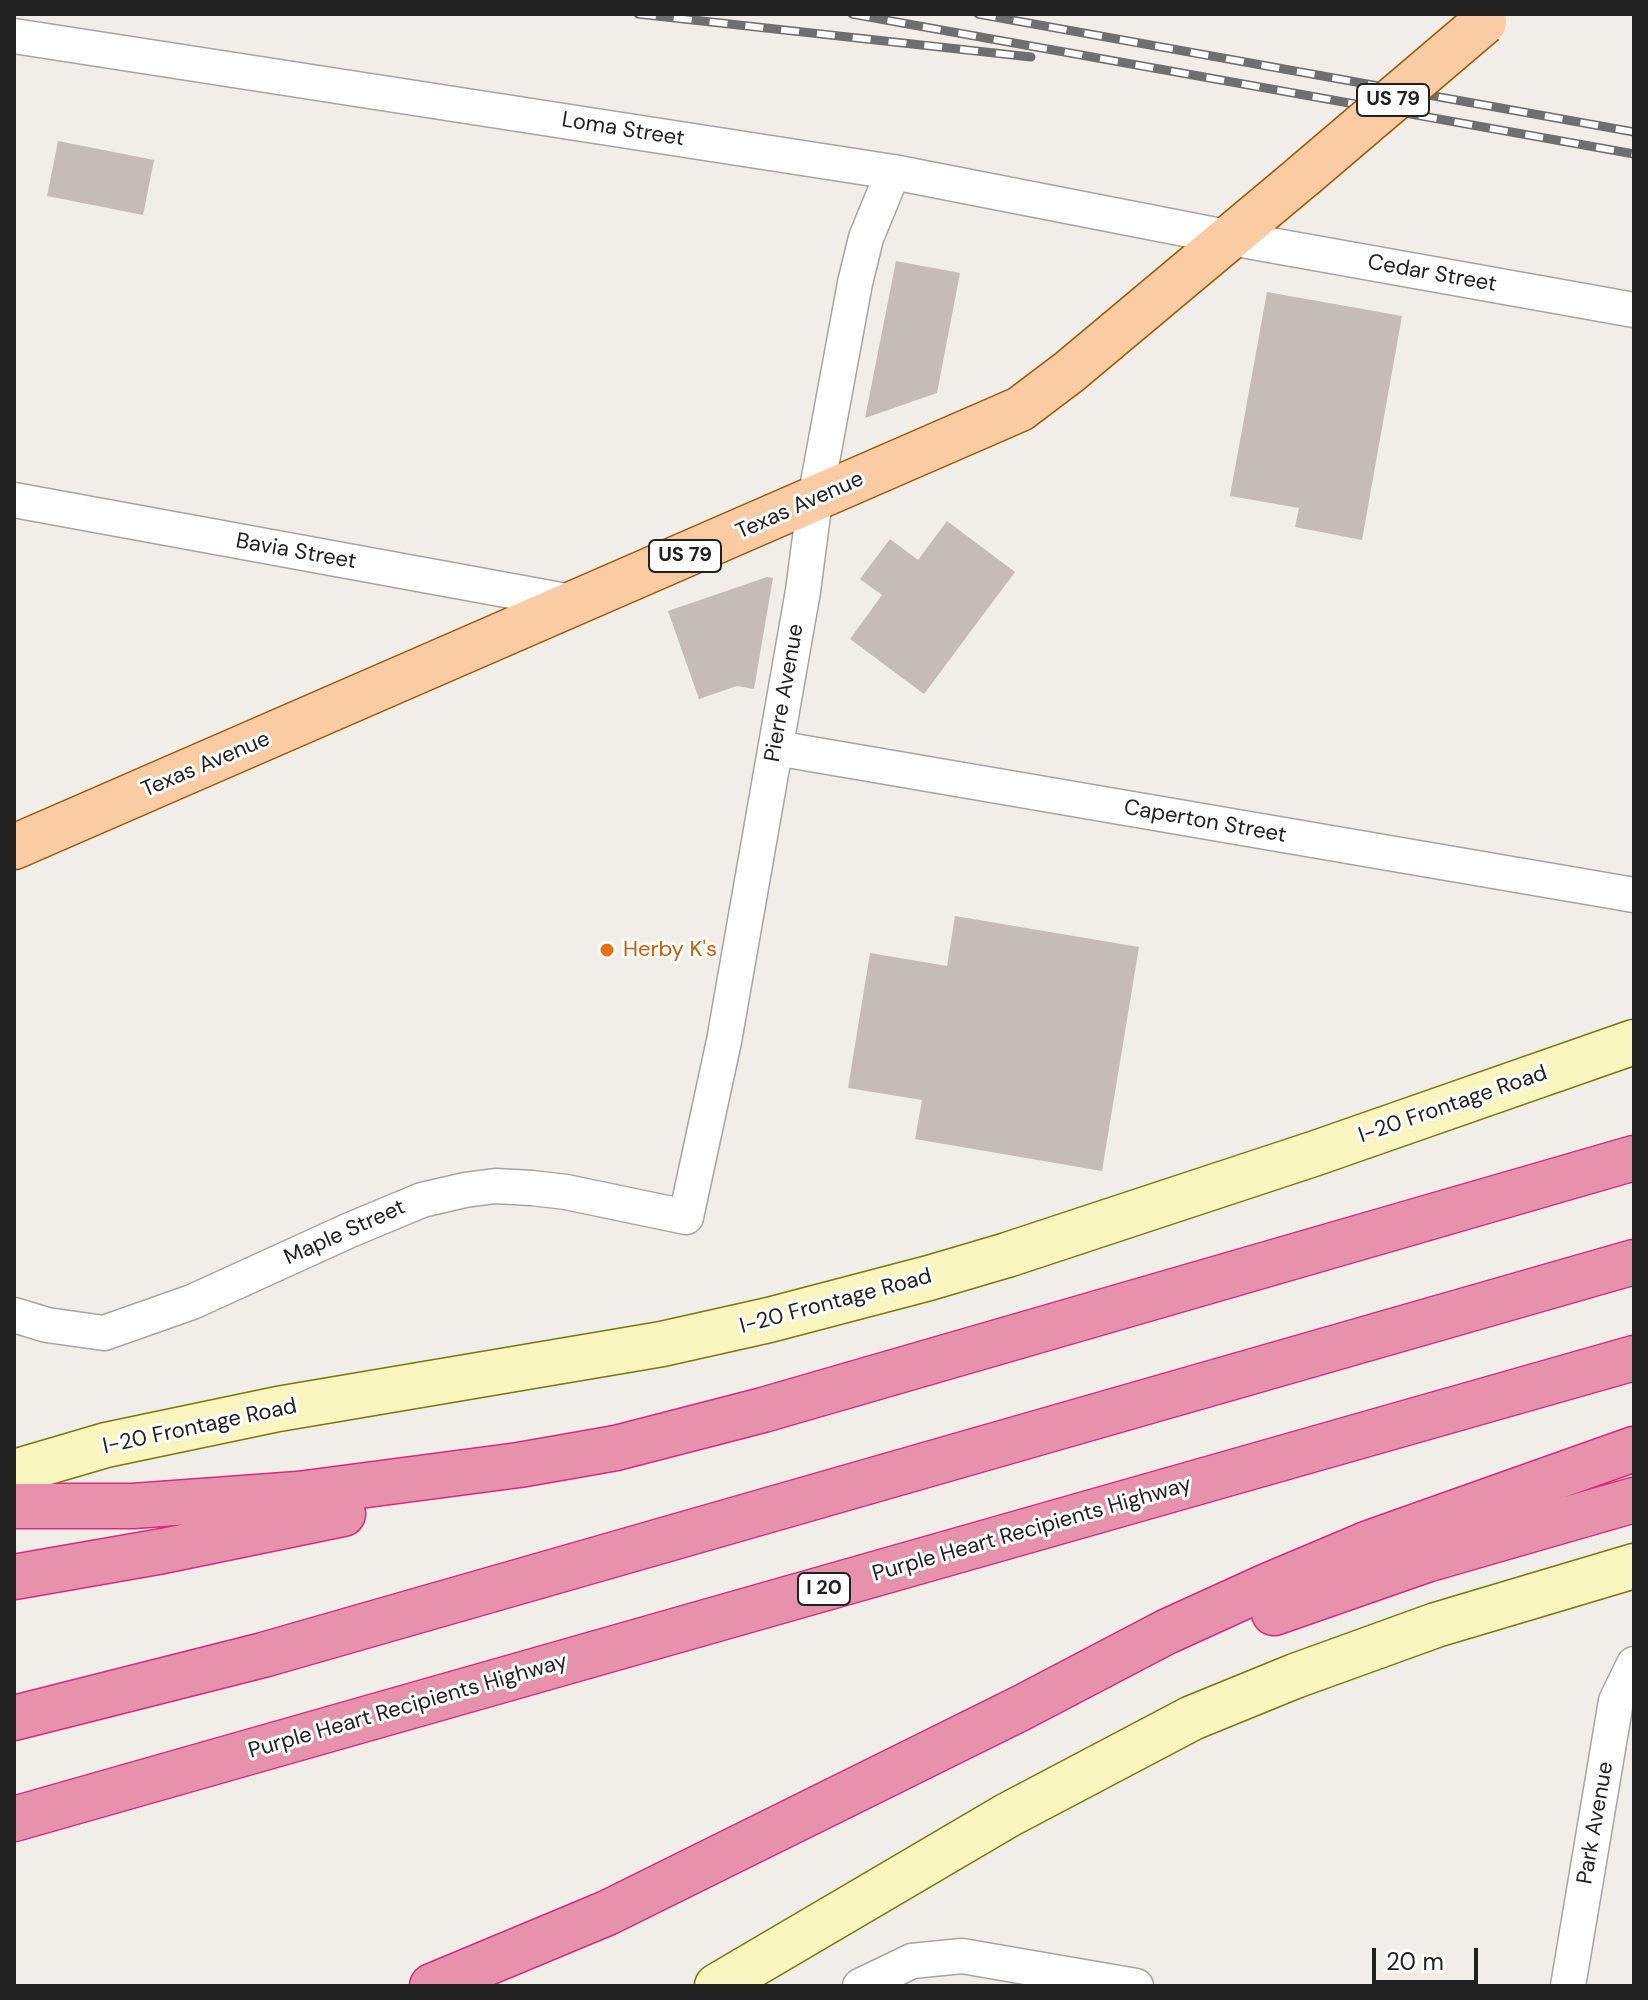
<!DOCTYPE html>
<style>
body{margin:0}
#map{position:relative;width:1648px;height:2000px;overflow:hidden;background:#f1ede8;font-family:"DM Sans",sans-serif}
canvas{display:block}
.frame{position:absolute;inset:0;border:16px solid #212121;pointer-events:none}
.scale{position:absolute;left:1372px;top:1948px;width:106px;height:36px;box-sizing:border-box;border:4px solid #212121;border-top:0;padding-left:10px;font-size:24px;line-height:28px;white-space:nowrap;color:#212121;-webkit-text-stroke:6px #fff;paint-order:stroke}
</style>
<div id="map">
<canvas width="1648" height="2000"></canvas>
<div class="frame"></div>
<div class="scale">20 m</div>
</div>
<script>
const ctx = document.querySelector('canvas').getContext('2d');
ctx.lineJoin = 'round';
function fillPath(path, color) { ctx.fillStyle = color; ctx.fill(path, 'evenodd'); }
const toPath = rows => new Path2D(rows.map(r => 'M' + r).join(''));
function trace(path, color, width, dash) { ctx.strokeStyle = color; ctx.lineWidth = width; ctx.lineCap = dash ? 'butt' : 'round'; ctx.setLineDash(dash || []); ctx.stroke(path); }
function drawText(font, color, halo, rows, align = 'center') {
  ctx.font = font + ' "DM Sans",sans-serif'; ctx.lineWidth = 6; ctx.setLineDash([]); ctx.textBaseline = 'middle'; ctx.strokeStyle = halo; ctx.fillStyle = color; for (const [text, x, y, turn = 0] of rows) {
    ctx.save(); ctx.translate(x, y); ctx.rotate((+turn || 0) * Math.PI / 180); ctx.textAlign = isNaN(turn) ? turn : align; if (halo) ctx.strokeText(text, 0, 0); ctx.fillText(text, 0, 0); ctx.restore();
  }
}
fillPath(toPath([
 [58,141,154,160,143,215,47,196],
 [896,261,960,273,937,393,865,418],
 [1267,292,1402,316,1362,540,1295,527,1299,508,1230,496],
 [947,521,1015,572,924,694,850,639,882,595,860,579,890,539,918,560],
 [767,577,773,578,754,689,737,686,699,699,668,611],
 [955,916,1139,947,1102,1171,915,1139,922,1100,848,1088,870,953,947,966]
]), '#c6bcb7');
const street = toPath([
 [14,36,893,172,1231,238,1634,310],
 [14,500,577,603],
 [776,748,1634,895],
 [14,1315,47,1325,104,1333,192,1302,350,1230,422,1200,465,1190,495,1186,532,1188,566,1192,686,1217,724,1041,803,591,815,499,855,283,866,238,893,172],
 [860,1986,912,1961,962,1956,1136,1986],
 [1568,1986,1616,1701,1634,1664]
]);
const secondary = toPath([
 [14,1472,106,1445,278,1409,662,1344,769,1320,929,1278,1007,1255,1316,1153,1634,1042],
 [717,1986,1008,1815,1192,1718,1295,1676,1436,1625,1634,1566]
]);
const primary = toPath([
 [14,847,1020,409,1069,372,1302,177]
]);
const highway = toPath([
 [14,1506,133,1506,298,1494,519,1465,616,1448,763,1410,1634,1158],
 [14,1577,163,1551,343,1514],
 [1274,1613,1426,1560,1634,1500],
 [14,1718,263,1655,1634,1262],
 [14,1819,1634,1358],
 [432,1986,607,1913,1021,1708,1166,1632,1267,1586,1369,1543,1634,1449]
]);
trace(street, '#a5a5a5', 37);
trace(secondary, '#7a7806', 47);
trace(primary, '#9c5702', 47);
trace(highway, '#d92b7c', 47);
trace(street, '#fff', 34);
trace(secondary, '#f9f5be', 44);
trace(primary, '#fbcba3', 44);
trace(highway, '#e792ac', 44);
const rail = toPath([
 [638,14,1031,57],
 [852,14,1634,154],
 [978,14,1634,132]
]);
trace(rail, '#6f6f6f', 9);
trace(rail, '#fff', 6, [18]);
const primaryBridge = toPath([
 [1302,177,1484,22]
]);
trace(primaryBridge, '#9c5702', 47, []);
trace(primaryBridge, '#fbcba3', 44);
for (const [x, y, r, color] of [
 [607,950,8,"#e8710a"]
]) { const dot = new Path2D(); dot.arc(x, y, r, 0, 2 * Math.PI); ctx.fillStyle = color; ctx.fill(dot); trace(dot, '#fff', 3); }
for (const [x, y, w] of [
 [1393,100,72],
 [685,556,72],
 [824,1589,52]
]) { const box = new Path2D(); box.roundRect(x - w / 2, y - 16, w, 32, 6); ctx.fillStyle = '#fff'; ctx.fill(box); trace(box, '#212121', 2); }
drawText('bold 20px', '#212121', null, [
 ["US 79",1393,100],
 ["US 79",685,556],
 ["I 20",824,1589]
]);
drawText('22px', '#212121', '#fff', [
 ["Loma Street",623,130,9],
 ["Cedar Street",1432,274,10],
 ["Texas Avenue",800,506,-24],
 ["Bavia Street",296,552,10],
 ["Pierre Avenue",785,693,-80],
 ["Texas Avenue",206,765,-23],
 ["Caperton Street",1205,822,10],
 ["I-20 Frontage Road",1453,1105,-19],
 ["Maple Street",345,1233,-24],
 ["I-20 Frontage Road",836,1302,-15],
 ["I-20 Frontage Road",200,1427,-12],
 ["Purple Heart Recipients Highway",1032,1530,-16],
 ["Purple Heart Recipients Highway",408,1707,-16],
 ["Park Avenue",1596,1823,-80]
]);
drawText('22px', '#c56008', '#fff', [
 ["Herby K's",623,950]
], 'left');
</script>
